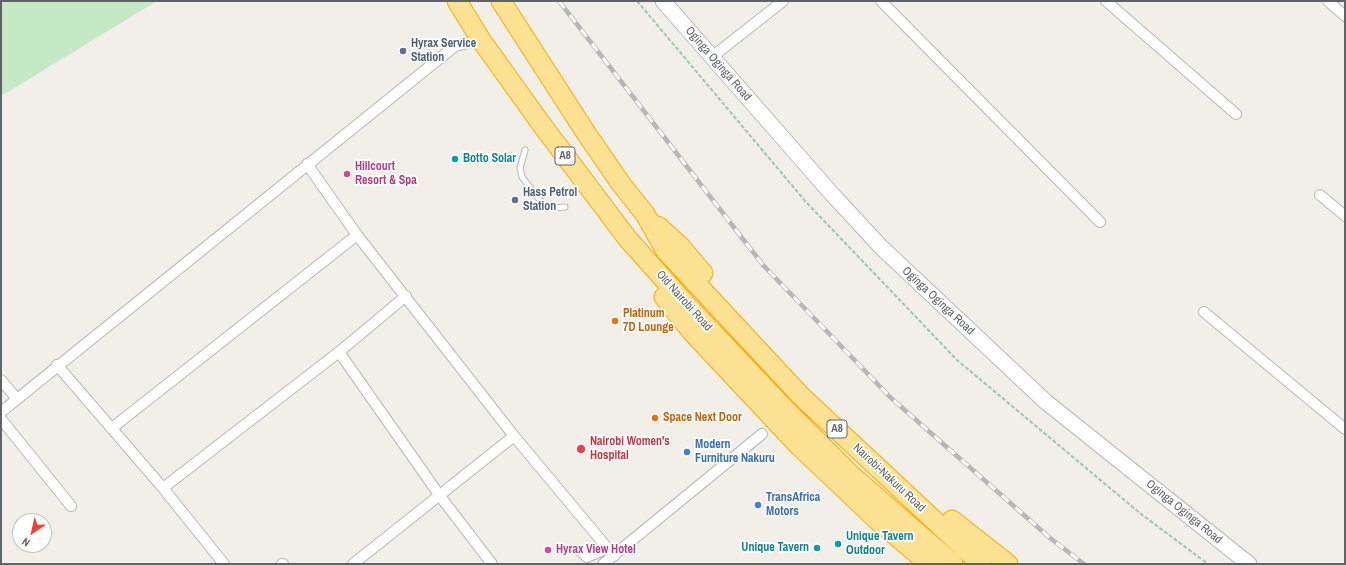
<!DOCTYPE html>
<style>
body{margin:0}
#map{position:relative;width:1346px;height:565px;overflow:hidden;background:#f1efe8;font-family:"Archivo Narrow",sans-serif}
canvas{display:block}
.frame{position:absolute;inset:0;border:2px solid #5f6368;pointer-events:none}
.north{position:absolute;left:12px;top:513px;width:40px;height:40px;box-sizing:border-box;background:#fff;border:1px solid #bfc1c3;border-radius:50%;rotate:214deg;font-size:11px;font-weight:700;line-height:16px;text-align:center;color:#5f6368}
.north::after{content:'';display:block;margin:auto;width:14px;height:18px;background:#ea4335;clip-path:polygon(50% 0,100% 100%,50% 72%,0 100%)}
</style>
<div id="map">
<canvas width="1346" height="565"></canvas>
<div class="frame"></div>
<div class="north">N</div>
</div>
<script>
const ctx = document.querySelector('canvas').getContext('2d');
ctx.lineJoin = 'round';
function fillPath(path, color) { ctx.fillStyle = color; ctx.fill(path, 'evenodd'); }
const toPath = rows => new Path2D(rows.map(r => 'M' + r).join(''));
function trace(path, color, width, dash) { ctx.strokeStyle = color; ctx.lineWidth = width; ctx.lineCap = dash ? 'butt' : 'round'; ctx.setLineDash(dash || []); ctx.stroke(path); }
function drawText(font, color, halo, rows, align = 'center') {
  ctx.font = font + ' "Archivo Narrow",sans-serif'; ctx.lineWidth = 3.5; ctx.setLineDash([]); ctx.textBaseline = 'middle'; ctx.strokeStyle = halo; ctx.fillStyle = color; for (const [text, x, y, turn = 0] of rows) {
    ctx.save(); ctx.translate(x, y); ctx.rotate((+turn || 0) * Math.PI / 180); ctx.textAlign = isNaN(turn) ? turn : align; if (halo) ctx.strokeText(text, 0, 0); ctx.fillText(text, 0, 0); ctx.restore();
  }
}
fillPath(toPath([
 [1,1,157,1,1,96]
]), '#c5e8c5');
const lane = toPath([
 [525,150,520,168,522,177,543,204,552,208,565,207]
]);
const street = toPath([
 [881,1,1100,222],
 [1106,1,1236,114],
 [1328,1,1345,16],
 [712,57,783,1],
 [307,164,357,235,514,436,614,556],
 [1320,195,1345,216],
 [1204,312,1345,429],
 [339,352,440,496,492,564],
 [57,365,163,488,224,564],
 [1,380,17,399],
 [1,412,455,46,481,40],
 [1,419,71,506],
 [112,428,357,235],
 [163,488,339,352,406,296],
 [579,550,587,557,608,548],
 [282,564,283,564],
 [353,564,514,436],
 [603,564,762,434]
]);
const secondary = toPath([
 [663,1,831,193,881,247,1046,402,1249,564]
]);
const highway = toPath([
 [457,1,481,40,542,125,627,238,684,302,783,407,850,474,953,564],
 [501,1,586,133,621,184,645,214,666,251,801,396,981,564],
 [658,226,680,246,703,273],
 [664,297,692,332,799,446,876,519,929,564],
 [952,520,1008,564]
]);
trace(lane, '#b5b8bc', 7);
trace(street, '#b5b8bc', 12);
trace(secondary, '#b6babf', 17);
trace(highway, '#f9ab00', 21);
trace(toPath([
 [637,1,806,202,957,360,1141,514,1208,564]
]), '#9cc7a9', 2, [4, 2]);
trace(lane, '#fff', 5);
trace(street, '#fff', 10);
trace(secondary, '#fff', 15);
trace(highway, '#fde293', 19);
const rail = toPath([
 [559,1,763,265,890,397,1050,538,1084,564]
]);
trace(rail, '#b6b7b8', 4.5);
trace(rail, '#fff', 3, [9]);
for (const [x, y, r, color] of [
 [403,51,4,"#5c6f8a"],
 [455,159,4,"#0f9aa8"],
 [347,174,4,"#d1479c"],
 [515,200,4,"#5c6f8a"],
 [615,321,4,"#e8710a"],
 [655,418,4,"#e8710a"],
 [581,449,5,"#e0444e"],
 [687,452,4,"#3f7fe0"],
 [758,505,4,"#3f7fe0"],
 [838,544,4,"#0f9aa8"],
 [817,548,4,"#0f9aa8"],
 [548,550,4,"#d1479c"]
]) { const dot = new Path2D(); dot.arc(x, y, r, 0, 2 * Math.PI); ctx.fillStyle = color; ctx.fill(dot); trace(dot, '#fff', 1.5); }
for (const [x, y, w] of [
 [565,156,20],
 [837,429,20]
]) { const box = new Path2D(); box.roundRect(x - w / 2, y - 9, w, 18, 3); ctx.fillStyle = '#fff'; ctx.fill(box); trace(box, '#5f6368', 1); }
drawText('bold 11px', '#5f6368', null, [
 ["A8",565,156],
 ["A8",837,429]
]);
drawText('bold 12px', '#4e5e75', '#fff', [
 ["Hyrax Service",411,44],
 ["Station",411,58],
 ["Hass Petrol",523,193],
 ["Station",523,207]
], 'left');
drawText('12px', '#5f6368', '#fff', [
 ["Oginga Oginga Road",718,64,49],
 ["Old Nairobi Road",684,301,48],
 ["Oginga Oginga Road",938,301,43],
 ["Nairobi-Nakuru Road",889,478,43],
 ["Oginga Oginga Road",1184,512,39]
]);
drawText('bold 12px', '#0d838f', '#fff', [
 ["Botto Solar",463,159],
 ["Unique Tavern",846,537],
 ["Outdoor",846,551],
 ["Unique Tavern",809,548,"right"]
], 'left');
drawText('bold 12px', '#b23c85', '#fff', [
 ["Hillcourt",355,167],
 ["Resort & Spa",355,181],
 ["Hyrax View Hotel",556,550]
], 'left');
drawText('bold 12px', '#c56008', '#fff', [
 ["Platinum",623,314],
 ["7D Lounge",623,328],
 ["Space Next Door",663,418]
], 'left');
drawText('bold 12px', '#be3a42', '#fff', [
 ["Nairobi Women's",590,442],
 ["Hospital",590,456]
], 'left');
drawText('bold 12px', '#366cbe', '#fff', [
 ["Modern",695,445],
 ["Furniture Nakuru",695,459],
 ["TransAfrica",766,498],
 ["Motors",766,512]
], 'left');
</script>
